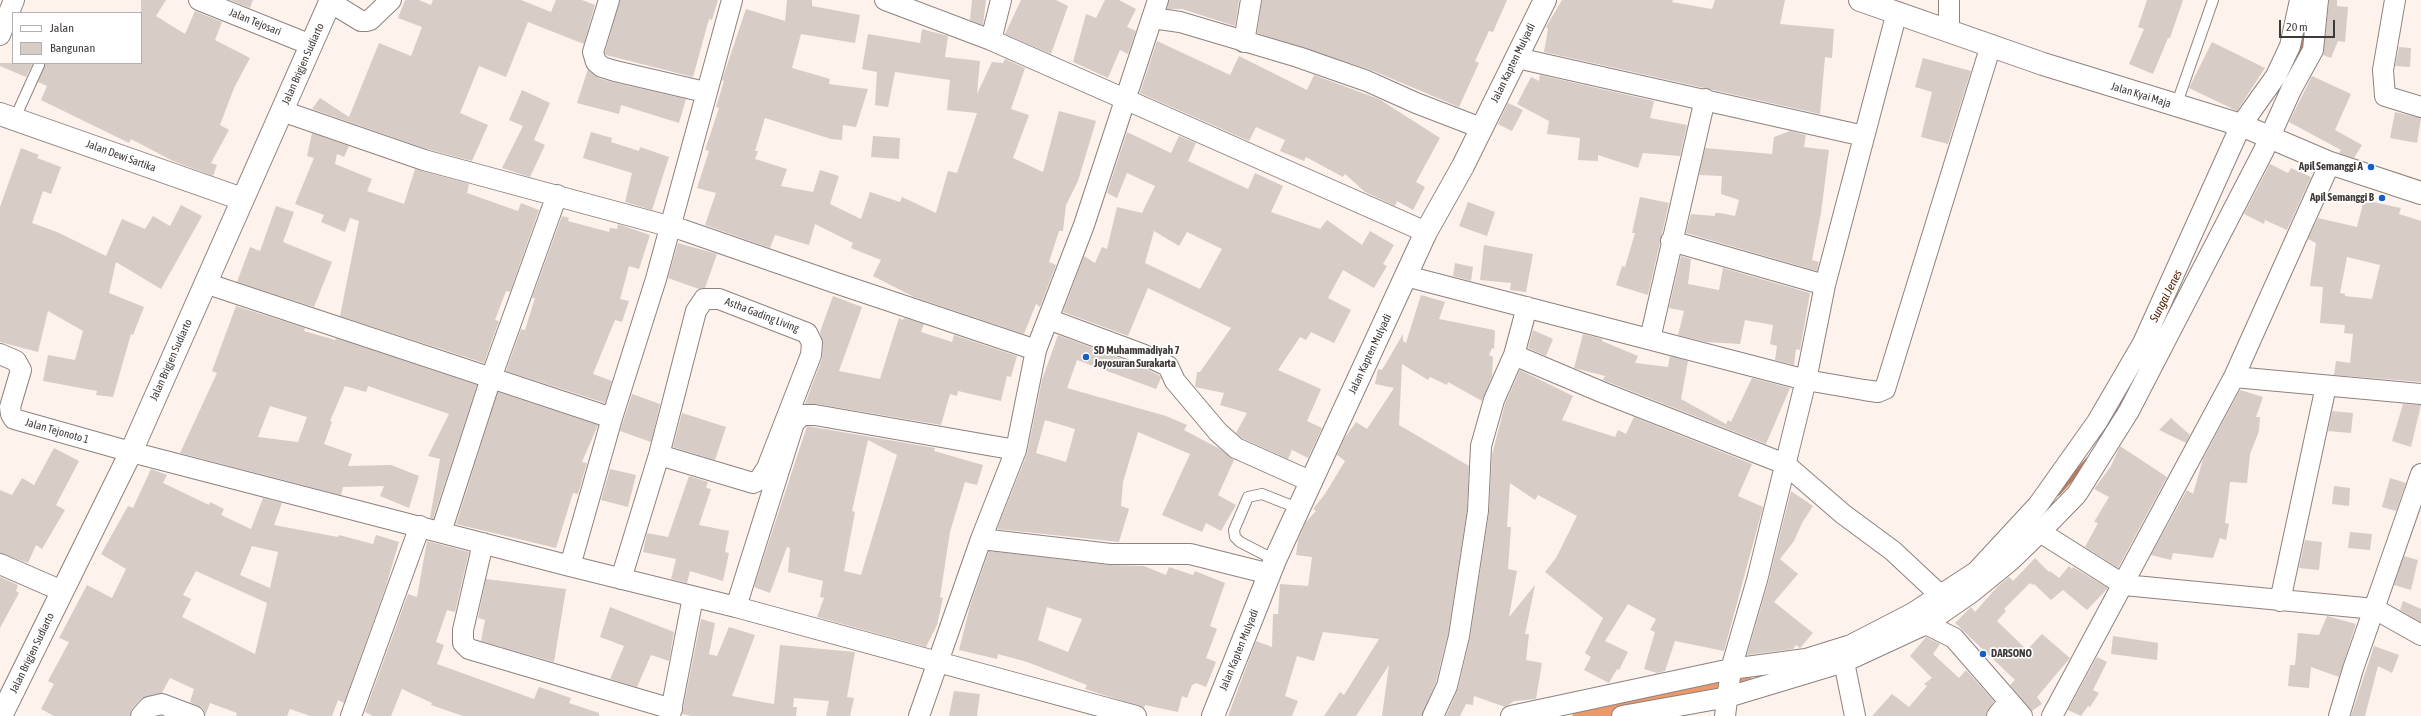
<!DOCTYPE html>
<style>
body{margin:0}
#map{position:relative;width:2421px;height:716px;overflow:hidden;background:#fef2ec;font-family:"Asap Condensed",sans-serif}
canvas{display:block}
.legend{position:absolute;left:12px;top:12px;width:130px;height:52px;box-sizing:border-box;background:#fff;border:1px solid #b2b0af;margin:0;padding:5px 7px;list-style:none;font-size:12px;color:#3f3a38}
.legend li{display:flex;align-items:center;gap:8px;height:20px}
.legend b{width:20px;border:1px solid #b2b0af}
.scale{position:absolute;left:2279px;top:20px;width:56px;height:18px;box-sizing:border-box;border:2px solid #3f3a38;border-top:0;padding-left:5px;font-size:12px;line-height:14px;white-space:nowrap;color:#3f3a38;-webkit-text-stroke:3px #fff;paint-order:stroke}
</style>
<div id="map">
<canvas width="2421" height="716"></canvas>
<ul class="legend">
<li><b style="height:5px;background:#fff"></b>Jalan</li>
<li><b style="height:11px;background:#d7ccc6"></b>Bangunan</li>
</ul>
<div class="scale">20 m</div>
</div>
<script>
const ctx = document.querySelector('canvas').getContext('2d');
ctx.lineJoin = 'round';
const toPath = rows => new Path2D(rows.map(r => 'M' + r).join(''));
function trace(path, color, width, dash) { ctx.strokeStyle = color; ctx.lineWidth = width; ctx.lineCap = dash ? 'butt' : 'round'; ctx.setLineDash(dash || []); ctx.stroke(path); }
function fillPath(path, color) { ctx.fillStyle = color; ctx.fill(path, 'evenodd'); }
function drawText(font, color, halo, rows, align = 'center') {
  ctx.font = font + ' "Asap Condensed",sans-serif'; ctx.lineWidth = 3.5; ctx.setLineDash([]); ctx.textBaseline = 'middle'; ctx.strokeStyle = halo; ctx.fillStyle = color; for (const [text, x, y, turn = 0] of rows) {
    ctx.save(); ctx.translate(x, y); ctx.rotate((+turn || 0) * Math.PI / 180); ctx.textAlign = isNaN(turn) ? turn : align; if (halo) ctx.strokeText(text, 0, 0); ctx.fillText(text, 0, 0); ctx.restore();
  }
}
trace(toPath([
 [2290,73,2300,51,2307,18],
 [2058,493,2088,460]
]), '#b97c5c', 5.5);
trace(toPath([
 [1582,716,1743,683]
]), '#ed986b', 19);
fillPath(toPath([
 [141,0,166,0,156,16,185,34,195,11,222,22,215,40,250,58,234,88,220,125,229,130,211,163,217,165,213,176,173,161,131,139,129,143,41,100,47,86,38,82,45,63,141,63],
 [230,0,253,0,250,8],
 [405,0,419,0,431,5,433,0,521,0,551,12,556,0,582,0,595,5,584,44,528,22,506,77,479,66,460,113,488,125,472,161,427,149,312,109,320,98,349,117,379,43,411,56,422,27,398,18],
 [620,0,718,0,712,20,709,19,693,77,606,55,605,52],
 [787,0,812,0,812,6,860,15,855,43,801,34,792,68,830,79,829,84,868,89,856,127,843,125,842,140,831,139,765,118,755,151,758,151,755,159,787,169,781,186,813,192,820,170,839,176,830,204,861,219,870,192,900,202,902,197,936,213,948,171,957,173,977,113,947,110,950,80,895,72,888,107,875,105,877,72,862,69,868,34,920,43,922,29,948,36,945,57,980,61,977,94,992,62,1003,63,1005,59,1025,68,1011,109,1029,115,1013,158,1043,172,1059,111,1096,121,1078,181,1066,205,1063,231,1059,231,1049,262,1056,265,1040,307,1036,304,1024,334,914,297,873,276,881,260,851,248,853,243,815,224,809,245,775,235,770,248,705,225,716,193,697,188,709,151,705,150,719,108,716,107,724,81,722,80,746,9,785,21],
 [972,0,986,0,983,25,970,20],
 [1021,0,1056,0,1068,6,1051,54,1005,34],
 [1105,0,1119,0,1136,9,1127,27,1136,31,1128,54,1120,50,1108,78,1073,62,1086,14,1096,18],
 [1169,0,1239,0,1235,26,1182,9,1167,9],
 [1262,0,1507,0,1493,32,1489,31,1475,61,1479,63,1459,107,1371,70,1257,33],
 [1562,0,1673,0,1672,2,1712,9,1715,0,1785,0,1780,24,1834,29,1832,58,1825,57,1820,114,1544,52,1548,29,1546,27],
 [2147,0,2183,0,2170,38,2168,38,2153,74,2129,64,2144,29,2138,27],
 [2329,0,2337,0,2337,6,2348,7,2345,42,2338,41,2331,58,2323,55],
 [1157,41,1230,75,1239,56,1307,90,1314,75,1379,99,1440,138,1416,182,1425,187,1413,210,1397,201,1395,206,1365,192,1345,174,1343,177,1306,157,1304,161,1280,151,1285,140,1256,127,1249,141,1140,93],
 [2212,42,2265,68,2237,111,2189,88],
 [2399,47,2411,48,2410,67,2395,66],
 [1923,58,1971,71,1948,144,1921,137,1932,92,1915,87],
 [0,63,33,63,26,77,0,66],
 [588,69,598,78,612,82,686,99,679,123,621,105,619,114,577,103],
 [1540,75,1654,101,1650,118,1687,125,1680,156,1643,153,1638,168,1598,155,1598,161,1578,160,1580,138,1547,134,1549,121,1517,104,1531,77,1539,81],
 [2312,76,2351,94,2335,130,2362,145,2354,158,2339,153,2341,150,2289,122],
 [522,90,550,103,534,140,545,145,530,177,502,168,523,126,509,120],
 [1508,103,1523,110,1512,131,1498,124],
 [2395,112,2421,118,2417,143,2390,138],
 [1790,131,1806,135,1804,147,1829,150,1821,213,1812,260,1819,262,1817,271,1686,233,1691,214,1715,216,1715,213,1720,213,1735,216,1739,200,1721,194,1722,176,1699,175,1705,148,1772,154,1774,137],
 [591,132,612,138,611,142,639,151,640,147,669,157,652,210,625,202,632,173,583,158],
 [1127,132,1171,153,1179,136,1196,143,1188,161,1248,189,1255,173,1283,186,1271,212,1320,229,1327,220,1362,245,1370,231,1394,245,1383,264,1387,266,1374,288,1343,270,1328,298,1351,310,1334,343,1311,332,1306,340,1300,337,1278,370,1321,389,1307,421,1322,428,1308,458,1292,450,1288,459,1242,438,1236,433,1247,413,1220,405,1224,393,1195,387,1197,372,1200,372,1231,328,1148,288,1128,336,1063,312,1084,256,1095,263,1102,247,1107,249,1117,207,1142,213,1155,186,1127,173,1117,198,1107,193],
 [1154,231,1179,246,1187,232,1222,249,1200,289,1145,263],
 [312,133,349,146,344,157,337,154,335,164,372,179,367,191,404,204,415,169,469,184,467,193,518,211,521,203,539,210,510,292,506,291,495,320,499,321,484,363,340,316,359,221,350,218,345,232,321,222,324,215,295,204,314,158,307,156],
 [873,136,900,138,899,159,871,157],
 [21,148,39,155,37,158,61,167,51,194,43,191,32,223,57,232,106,256,122,219,145,229,153,216,170,226,181,205,202,216,161,289,116,262,109,293,144,307,133,335,131,334,113,397,96,395,97,391,43,381,48,355,75,360,83,331,48,311,38,352,0,342,0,207],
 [2270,164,2288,173,2291,168,2311,177,2287,230,2265,220,2264,224,2244,214],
 [1640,197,1669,203,1648,295,1616,285,1622,266,1625,267,1635,233,1632,233],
 [2364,200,2401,208,2399,214,2421,221,2421,382,2334,375,2336,361,2350,363,2353,334,2344,333,2345,325,2320,323,2323,287,2310,286,2316,243,2308,239,2318,218,2357,227],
 [2347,257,2380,265,2372,299,2345,296,2345,294,2340,293],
 [1468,202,1495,212,1487,236,1459,226],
 [276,206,294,212,283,242,332,262,314,307,237,282,250,247,260,251],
 [562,216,569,218,568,221,609,232,610,228,617,229,618,224,650,235,639,269,629,266,620,299,629,301,622,322,615,320,593,374,612,381,605,403,506,371,521,329,525,330,535,298,532,298],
 [678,243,717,254,705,288,699,289,668,278],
 [1484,245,1533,254,1526,292,1510,290,1511,283,1480,280],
 [1681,256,1691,259,1688,284,1719,290,1723,268,1810,293,1800,350,1796,349,1794,365,1775,360,1777,346,1770,344,1773,325,1745,320,1740,344,1706,342,1678,335,1684,311,1669,308],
 [1455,263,1473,267,1471,281,1453,276],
 [1421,295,1445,302,1439,319,1494,330,1495,332,1494,349,1492,348,1489,355,1493,357,1492,376,1482,401,1448,382,1447,385,1430,377,1428,380,1402,364,1399,425,1469,466,1467,510,1448,634,1436,682,1422,716,1382,716,1389,665,1356,716,1324,716,1340,692,1344,695,1379,639,1323,632,1314,661,1297,656,1285,696,1298,701,1292,716,1228,716,1256,641,1272,647,1273,614,1278,614,1280,584,1308,586,1312,557,1296,555,1298,540,1306,522,1316,511,1313,509,1325,494,1345,461,1337,455,1344,439,1356,422,1367,429,1394,388,1375,384,1378,369,1382,370,1403,334,1403,341,1406,343],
 [833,296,862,307,839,371,880,379,899,318,903,320,904,318,924,324,921,332,952,342,954,335,1017,356,1011,377,1007,376,1001,401,958,391,957,396,950,394,941,425,817,404,805,404,822,359,823,344,820,332],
 [236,306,305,328,304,331,335,340,336,338,477,385,433,519,430,518,440,459,428,456,449,414,368,386,366,392,345,386,330,421,332,422,324,444,352,454,348,466,391,465,419,476,409,508,380,496,384,486,343,487,341,495,180,453,217,373,212,371],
 [270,406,307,417,298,442,258,437],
 [1533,330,1553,339,1546,356,1528,348],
 [1583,334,1602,339,1602,341,1638,356,1635,363,1668,367,1670,356,1688,361,1681,399,1726,424,1728,420,1731,422,1752,378,1790,388,1766,444,1603,380,1605,376,1574,368],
 [1058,335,1138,365,1159,375,1161,378,1156,389,1077,360,1067,388,1166,416,1187,425,1184,430,1220,449,1234,460,1218,495,1236,505,1221,531,1206,523,1202,532,1162,515,1190,454,1138,432,1123,482,1121,506,1129,509,1119,542,997,529,1027,454,1042,380],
 [1045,420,1075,429,1066,462,1036,453],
 [1520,370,1573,396,1562,420,1615,437,1618,430,1626,434,1634,417,1752,464,1738,496,1763,507,1724,651,1675,641,1665,671,1657,673,1644,669,1655,632,1650,630,1656,619,1628,604,1605,641,1628,652,1619,670,1617,669,1609,683,1584,670,1591,657,1585,653,1603,618,1545,572,1556,558,1577,516,1538,495,1535,500,1510,483,1507,527,1511,527,1508,569,1517,571,1509,617,1535,585,1525,634,1529,634,1526,660,1542,663,1536,699,1514,701,1505,707,1474,696,1473,705,1466,704,1460,716,1446,716,1458,689,1470,638,1489,513,1492,455,1505,404],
 [2240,390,2263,397,2256,417,2260,417,2259,431,2250,454,2247,483,2230,482,2225,523,2229,524,2226,540,2220,538,2213,558,2173,553,2171,560,2151,555,2187,490,2193,494,2203,459],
 [498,392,598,425,582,462,587,463,578,494,573,493,556,548,456,524],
 [632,394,660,404,651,442,620,431],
 [2403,404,2421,405,2411,447,2392,441],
 [2332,411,2353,413,2351,433,2328,431],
 [682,413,726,427,715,460,673,447],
 [2171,418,2190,435,2186,443,2159,430],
 [807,426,935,448,934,451,983,465,977,485,965,482,950,532,940,597,943,598,937,625,926,647,817,617,824,598,820,597,823,581,788,572,790,548,787,547,770,593,754,587],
 [868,440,897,455,861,575,844,571,855,512,852,511],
 [2120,446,2167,477,2118,568,2085,547,2098,523,2094,522,2109,497,2094,489,2111,466],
 [54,448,79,461,56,505,65,510,42,549,36,545,28,563,0,553,0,490,12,495,22,478,34,485],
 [151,469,167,475,163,483,209,505,210,502,224,509,221,515,251,529,263,498,282,503,274,525,338,537,339,535,373,544,376,535,399,542,386,586,344,703,338,700,332,716,310,716,290,709,287,716,236,716,237,713,210,703,205,716,203,708,190,702,194,689,170,678,162,693,141,699,132,709,130,716,54,716,41,709,54,684,48,681,69,642,59,638,87,585,112,598,126,569,101,554,128,506,133,508],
 [252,546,278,552,270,588,240,575],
 [196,571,267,603,255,654,182,617,191,599,183,595],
 [610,469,636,475,628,507,601,500],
 [689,476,708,482,706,488,711,489,699,525,729,531,725,552,729,553,723,581,690,571,687,583,671,579,676,559,643,552,647,533,668,537],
 [2390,478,2406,483,2396,511,2382,507],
 [2334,486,2350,488,2349,506,2332,504],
 [1791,491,1813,506,1802,523,1794,541,1780,559,1798,574,1774,602,1813,633,1800,648,1796,645,1793,649,1747,655,1768,583],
 [2350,532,2372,534,2370,550,2348,548],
 [2305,540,2322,542,2319,570,2299,568],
 [427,541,469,552,455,612,447,610,436,642,444,645,437,664,534,699,539,687,571,698,569,703,599,713,599,716,463,716,431,705,432,703,402,689,391,716,373,716,365,712,408,594,417,597],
 [989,551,1110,565,1144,566,1166,575,1169,567,1193,575,1195,571,1225,583,1210,626,1217,629,1206,658,1216,662,1206,687,1196,683,1192,685,1187,698,1182,696,1178,712,1145,705,1144,708,1085,689,1087,685,1027,662,998,654,997,659,959,650,970,606],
 [1047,607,1082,619,1068,652,1038,640],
 [2404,556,2418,560,2411,590,2394,585],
 [2035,558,2049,572,2050,571,2059,578,2069,566,2072,569,2073,567,2108,588,2087,610,2063,590,2051,600,2034,584,2032,585,2030,583,2004,609,2006,611,1997,621,2027,650,2042,634,2070,658,2037,697,2042,704,2032,711,2010,685,2015,680,1955,623,1971,607,1975,612,1998,586,2009,577,2013,581],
 [0,577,18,585,16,591,19,593,0,628],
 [486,579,566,589,554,662,481,641,485,620,478,618],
 [2403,601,2421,609,2421,622,2400,610],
 [610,607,674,632,669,661,651,655,637,687,610,679,624,646,600,637],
 [2327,616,2356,624,2339,677,2311,667,2309,688,2288,686,2290,665,2295,665,2298,633,2319,635],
 [701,619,715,623,709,654,717,656,729,627,755,635,732,696,757,701,774,704,780,645,855,652,847,697,854,698,850,716,826,716,829,701,794,698,793,707,797,707,796,716,691,716,682,714],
 [2113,636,2158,643,2157,660,2111,654],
 [1926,637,1940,644,1933,654,1959,678,1966,670,1994,701,1986,716,1872,716,1892,694,1909,707,1927,686,1924,684,1932,678,1910,656],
 [2374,646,2399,655,2392,673,2378,666,2365,716,2351,716],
 [2097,657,2107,662,2093,690,2099,693,2090,707,2088,706,2081,716,2068,710],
 [954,691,980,694,977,716,949,716]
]), '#d7ccc6');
const lane = toPath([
 [2176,106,2213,0],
 [15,118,39,65],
 [1275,560,1240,542,1235,537,1234,530,1248,497,1262,494,1300,509]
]);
const street = toPath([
 [199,0,311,45],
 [609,0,593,52,596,62,602,67,615,71,705,92],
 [885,0,991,40,1426,232],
 [2395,0,2383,70,2385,96,2421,107],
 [330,2,361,21,366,21,370,20,391,0],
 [1152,18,1180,22,1298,57,1367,81,1416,103,1481,128],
 [1949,30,1949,0],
 [0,35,14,0],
 [991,40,1001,0],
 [1244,42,1251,0],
 [1517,58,1864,136],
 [282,111,424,160,683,230,836,283,1036,350],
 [1671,241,1825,285],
 [1406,276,1806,380,1864,390,1878,392,1885,389,1991,45],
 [205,283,612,418],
 [1048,319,1142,354,1168,366,1175,381,1218,432,1236,448,1312,482],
 [1650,339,1705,99],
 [0,354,16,361,21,370,10,407,11,414,14,419,131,452,570,566,736,607,1136,716],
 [1514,355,1604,393,1785,464,1843,514,1893,551,1940,595],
 [2234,377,2421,394],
 [441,532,491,378,557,195],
 [2040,532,2124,585,2375,609,2421,635],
 [981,539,1111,554,1190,554,1270,574],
 [483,543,463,630,463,643,469,649,672,709],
 [0,564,62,591],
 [570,566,612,418,656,279,732,0],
 [621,579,659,455,696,311,704,299,719,299,807,333,812,343,811,355,767,468,759,480,753,483,666,457],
 [2280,601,2326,386],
 [736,607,794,423,802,415,815,415,1016,450],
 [1926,624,1954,638,2022,716],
 [1844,662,1855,716],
 [141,716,149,707,162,704,194,716],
 [351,716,420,526],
 [670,716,693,597],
 [919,716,981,539,1016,450,1036,350,1084,225,1158,0],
 [1433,716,1447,686,1459,636,1478,511,1481,446,1494,400,1514,355,1527,307],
 [1511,716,1731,669,1806,659,1851,645,1913,613,1976,572,2038,505,2097,422,2143,343,2241,125,2276,76,2290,46,2300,0],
 [1622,716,1728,697,1844,662,1926,624,1972,592,2010,561,2040,532,2077,494,2129,411,2263,152,2291,90,2313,50,2318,0],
 [1725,716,1731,669,1757,580,1806,380,1825,285,1897,12],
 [1997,716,2009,701],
 [2052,716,2234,377,2330,163],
 [2339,716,2353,669,2421,474]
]);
const secondary = toPath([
 [1860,0,2043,64,2241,125,2330,163,2421,193],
 [0,114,242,199],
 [1213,716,1275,560,1426,232,1463,166,1545,0]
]);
const primary = toPath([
 [1,716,131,452,331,0]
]);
trace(lane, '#8d827d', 12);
trace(street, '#8d827d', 22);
trace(secondary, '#8d827d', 24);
trace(primary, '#8d827d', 24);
trace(lane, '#fff', 10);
trace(street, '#fff', 20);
trace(secondary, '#fff', 22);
trace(primary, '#fff', 22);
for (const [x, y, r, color] of [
 [2371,167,4,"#1160ca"],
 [2382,198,4,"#1160ca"],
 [1086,357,4,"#1160ca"],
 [1983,654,4,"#1160ca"]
]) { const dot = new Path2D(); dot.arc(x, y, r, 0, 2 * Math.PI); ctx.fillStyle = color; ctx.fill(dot); trace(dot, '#fff', 1.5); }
drawText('11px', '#3f3a38', '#fff', [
 ["Jalan Tejosari",255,22,22],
 ["Jalan Kapten Mulyadi",1513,63,-64],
 ["Jalan Brigjen Sudiarto",303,64,-66],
 ["Jalan Kyai Maja",2141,95,17],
 ["Jalan Dewi Sartika",121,156,20],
 ["Astha Gading Living",762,315,21],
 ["Jalan Kapten Mulyadi",1370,354,-65],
 ["Jalan Brigjen Sudiarto",171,360,-66],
 ["Jalan Tejonoto 1",57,431,16],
 ["Jalan Kapten Mulyadi",1239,650,-68],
 ["Jalan Brigjen Sudiarto",32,653,-64]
]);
drawText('bold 11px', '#3f3a38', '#fff', [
 ["Apil Semanggi A",2363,167],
 ["Apil Semanggi B",2374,198],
 ["SD Muhammadiyah 7",1094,351,"left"],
 ["Joyosuran Surakarta",1094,364,"left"],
 ["DARSONO",1991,654,"left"]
], 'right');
drawText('italic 12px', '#542000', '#fff', [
 ["Sungai Jenes",2166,296,-63]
]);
</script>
